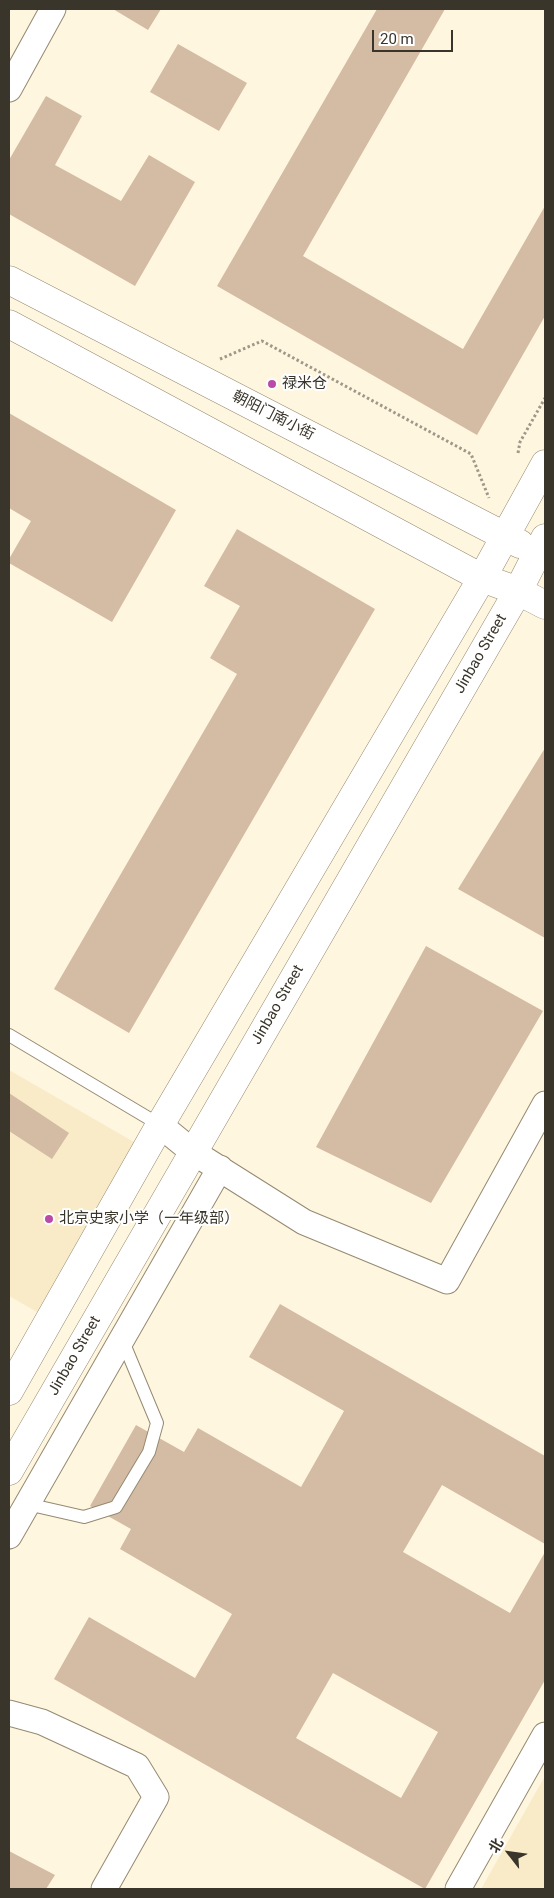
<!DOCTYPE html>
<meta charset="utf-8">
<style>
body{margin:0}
#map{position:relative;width:554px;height:1898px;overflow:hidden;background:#fff6e0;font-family:Roboto,"Noto Sans SC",sans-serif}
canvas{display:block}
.frame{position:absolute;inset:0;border:10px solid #39352a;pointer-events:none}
.north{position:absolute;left:484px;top:1828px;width:50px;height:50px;-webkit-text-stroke:4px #fff;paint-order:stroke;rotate:300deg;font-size:14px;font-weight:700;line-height:20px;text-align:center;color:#39352a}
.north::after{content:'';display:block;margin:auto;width:18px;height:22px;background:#39352a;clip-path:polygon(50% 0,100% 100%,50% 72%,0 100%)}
.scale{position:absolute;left:372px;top:30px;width:81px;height:22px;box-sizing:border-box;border:2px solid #39352a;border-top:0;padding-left:6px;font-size:15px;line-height:18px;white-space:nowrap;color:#39352a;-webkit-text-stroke:4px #fff;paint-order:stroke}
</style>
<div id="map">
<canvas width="554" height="1898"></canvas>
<div class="frame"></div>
<div class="north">北</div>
<div class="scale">20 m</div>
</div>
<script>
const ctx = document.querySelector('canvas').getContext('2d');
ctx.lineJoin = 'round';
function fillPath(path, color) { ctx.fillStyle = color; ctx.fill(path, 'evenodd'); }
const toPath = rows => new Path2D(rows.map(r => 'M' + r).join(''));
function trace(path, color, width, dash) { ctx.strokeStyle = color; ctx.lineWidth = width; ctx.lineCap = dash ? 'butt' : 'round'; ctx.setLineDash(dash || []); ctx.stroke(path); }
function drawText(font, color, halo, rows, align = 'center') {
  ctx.font = font + ' Roboto,"Noto Sans SC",sans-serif'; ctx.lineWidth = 4; ctx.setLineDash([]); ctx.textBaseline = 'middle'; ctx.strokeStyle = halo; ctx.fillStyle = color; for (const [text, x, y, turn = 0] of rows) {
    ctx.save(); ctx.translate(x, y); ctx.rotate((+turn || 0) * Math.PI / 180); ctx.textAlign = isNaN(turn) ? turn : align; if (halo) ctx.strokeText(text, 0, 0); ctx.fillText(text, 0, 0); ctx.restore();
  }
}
fillPath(toPath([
 [9,1070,134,1142,37,1312,9,1296],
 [545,1776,545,1889,481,1889]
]), '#f9ebc8');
fillPath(toPath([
 [113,9,161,9,148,30],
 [377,9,445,9,303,256,463,349,545,206,545,316,477,435,217,286],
 [178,44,247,83,219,131,150,92],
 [46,96,82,116,55,165,121,201,149,155,195,182,135,286,9,214,9,160],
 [9,413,176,510,112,622,9,563,9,559,31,521,9,508],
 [237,529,375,609,129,1033,54,989,237,674,210,658,240,606,204,586],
 [545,748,545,938,458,889],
 [426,946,543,1011,431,1203,316,1147],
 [9,1093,69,1133,52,1159,9,1131],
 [280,1304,545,1456,545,1544,442,1485,403,1552,510,1613,545,1552,545,1680,425,1889,54,1679,89,1617,195,1678,232,1614,120,1549,131,1529,90,1506,136,1425,184,1452,198,1428,301,1487,344,1411,249,1357],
 [333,1673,438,1732,401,1798,296,1738],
 [9,1851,55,1875,46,1889,9,1889]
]), '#d3bba4');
const lane = toPath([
 [9,1035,160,1125],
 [27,1504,84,1517,116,1507,149,1452,157,1423,122,1339]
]);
const street = toPath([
 [9,89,53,9],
 [160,1125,193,1152,304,1222,447,1281,545,1104],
 [9,1536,220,1168],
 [9,1713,42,1722,137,1766,156,1797,104,1889],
 [458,1889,545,1735]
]);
const secondary = toPath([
 [9,280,520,544],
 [9,324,482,578,518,591,545,605],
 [9,1391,160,1125,482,578,545,464],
 [9,1471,518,591,545,538]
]);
trace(lane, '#958a71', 14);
trace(street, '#958a71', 27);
trace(secondary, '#958a71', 29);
trace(toPath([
 [220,359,262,341,471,454,489,498],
 [518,453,520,442,545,398]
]), '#9f9888', 3, [2.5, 2.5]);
trace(lane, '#fff', 12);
trace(street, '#fff', 25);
trace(secondary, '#fff', 28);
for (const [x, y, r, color] of [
 [272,384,5,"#b94aa8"],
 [49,1219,5,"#b94aa8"]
]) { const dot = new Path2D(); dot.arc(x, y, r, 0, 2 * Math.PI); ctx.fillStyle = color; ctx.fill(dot); trace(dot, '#fff', 2); }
drawText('15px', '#39352a', '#fff', [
 ["禄米仓",282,384],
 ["北京史家小学（一年级部）",59,1219]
], 'left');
drawText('15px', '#39352a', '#fff', [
 ["朝阳门南小街",273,416,27],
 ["Jinbao Street",481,654,-60],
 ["Jinbao Street",278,1005,-60],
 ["Jinbao Street",75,1356,-60]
]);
</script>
